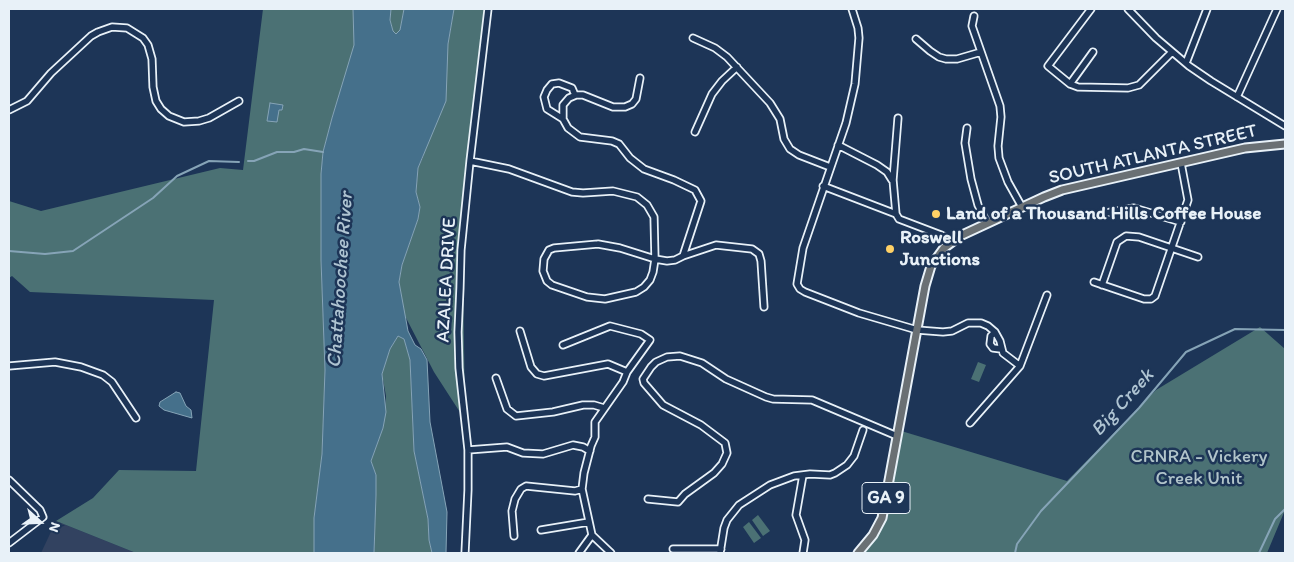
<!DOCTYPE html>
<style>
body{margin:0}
#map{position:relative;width:1294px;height:562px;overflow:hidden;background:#1d3557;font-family:Itim,sans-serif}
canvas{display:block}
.frame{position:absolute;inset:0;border:10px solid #e8f1f8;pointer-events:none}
.north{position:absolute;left:15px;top:497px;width:50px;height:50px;-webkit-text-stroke:4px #1d3557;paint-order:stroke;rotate:110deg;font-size:14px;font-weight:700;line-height:20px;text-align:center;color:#e8f1f8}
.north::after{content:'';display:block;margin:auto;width:18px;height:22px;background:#e8f1f8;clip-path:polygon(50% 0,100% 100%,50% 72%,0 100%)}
</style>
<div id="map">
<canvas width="1294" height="562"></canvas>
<div class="frame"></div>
<div class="north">N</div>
</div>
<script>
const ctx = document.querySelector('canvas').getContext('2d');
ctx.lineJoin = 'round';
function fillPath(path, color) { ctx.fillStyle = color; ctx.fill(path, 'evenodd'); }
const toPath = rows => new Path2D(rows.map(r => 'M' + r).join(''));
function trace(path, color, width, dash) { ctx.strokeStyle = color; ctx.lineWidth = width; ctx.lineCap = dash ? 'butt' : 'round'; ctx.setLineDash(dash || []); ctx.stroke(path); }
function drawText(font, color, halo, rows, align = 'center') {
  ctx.font = font + ' Itim,sans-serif'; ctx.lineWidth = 5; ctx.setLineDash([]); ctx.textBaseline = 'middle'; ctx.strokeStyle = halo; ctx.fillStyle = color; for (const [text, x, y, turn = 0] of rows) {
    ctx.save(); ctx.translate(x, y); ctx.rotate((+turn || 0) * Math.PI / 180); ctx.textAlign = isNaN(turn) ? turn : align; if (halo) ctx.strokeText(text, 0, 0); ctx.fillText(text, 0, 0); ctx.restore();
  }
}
fillPath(toPath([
 [56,521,136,553,41,553]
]), '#324260');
fillPath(toPath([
 [263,9,353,9,355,45,332,118,323,152,321,174,321,260,325,370,322,454,314,518,314,553,136,553,56,521,93,498,119,470,196,471,214,300,30,292,12,276,9,278,9,201,41,211,220,168,243,170],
 [391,9,404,9,400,30,396,34,393,31,390,20],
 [454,9,490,9,463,266,465,420,434,372,404,314,399,282,402,265,418,219,420,207,416,192,418,168,423,157,448,44],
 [1260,327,1285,349,1285,510,1267,553,858,553,880,519,898,430,1067,481,1156,390],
 [398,336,404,339,410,360,414,451,428,519,429,540,432,553,374,553,376,495,376,475,371,461,383,428,386,396,382,374,390,349],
 [978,362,986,365,979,382,971,379],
 [758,515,770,531,763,536,752,520],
 [749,522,761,538,754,543,743,527]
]), '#4b7174');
const water = toPath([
 [353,9,391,9,390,20,393,31,396,34,400,30,404,9,454,9,448,44,446,101,418,168,416,192,420,207,418,219,402,265,399,282,408,331,415,345,421,349,427,360,430,422,447,512,446,553,432,553,429,540,428,519,414,451,410,360,404,339,398,336,390,349,382,374,386,412,383,428,371,461,376,475,376,495,374,553,314,553,314,518,322,454,325,370,321,260,321,174,323,152,332,118,354,45,353,9],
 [270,103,283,105,282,110,279,110,277,122,267,121,270,103],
 [176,392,180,393,186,406,191,410,192,418,164,410,159,406,160,402,176,392]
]);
fillPath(water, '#45708b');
trace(water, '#86a4b7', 1);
trace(toPath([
 [248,161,254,161,277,152,294,152,304,149,323,152],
 [9,251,45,254,73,251,153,198,177,176,209,161,239,162],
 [1015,553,1017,544,1041,511,1139,408,1186,352,1235,329,1285,330],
 [1259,553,1275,519,1285,509]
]), '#86a4b7', 2);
const minor = toPath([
 [852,9,858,28,859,38,855,84,846,123,803,248,797,284,800,289,805,292,859,313,917,330,943,332,952,331,968,323,981,323,988,326,995,332,1000,341,1003,353,1020,366],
 [1091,9,1048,66,1070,84,1078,87,1128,88,1139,85,1172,52],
 [1128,9,1156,38,1189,66,1211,81,1285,126],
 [974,16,972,26,1000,106,1001,117,998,146,999,158,1008,182,1022,207],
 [693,38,715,48,727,57,770,103,780,119,784,139,790,149,799,155,830,167],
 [916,39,930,51,939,57,946,59,957,59,981,52],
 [1186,63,1207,9],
 [640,78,636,99,632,104,625,107,613,107,583,95,576,95,569,98,563,105,563,119,568,128,580,137,612,141,619,144,630,158,644,169,674,180,695,190,701,201,683,256],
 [1070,84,1093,52],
 [1237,97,1277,9],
 [9,110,27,101,51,73,91,36,98,32,112,27,127,28,143,38,148,45,152,59,153,87,156,101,161,109,169,116,184,122,199,121,209,118,239,101],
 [898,118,893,180,896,214,899,219,941,235,952,241],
 [563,119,547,109,544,97,547,90,552,84,559,83,572,88,575,95],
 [967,128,965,143,971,179,978,205,987,223],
 [695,132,712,94,722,81,737,67],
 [838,145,877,165,887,172,892,180],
 [470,161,509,169,572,192,583,193,613,191,637,197,647,205,654,217,655,259,667,261,675,260,683,256,716,245,752,249,759,254,761,261,764,307],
 [823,186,896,214],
 [1100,214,1134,208,1181,222],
 [598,244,620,248,655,259,653,272,650,280,644,287,636,292,605,299,587,297,552,285,547,281,543,271,544,259,549,250,554,248,598,244],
 [1094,282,1144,299,1151,299,1155,296,1188,200,1181,163],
 [1102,285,1117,242,1126,236,1139,237,1198,257],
 [520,331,531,367,537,374,544,376,608,364,627,372],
 [995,332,991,336,990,344,993,348,1001,349],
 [563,345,610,326,641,334,650,340,627,372,623,382,595,422,595,437,591,446,584,473,582,489,592,535,611,553],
 [9,366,55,362,81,367,103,375,112,382,136,418],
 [496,378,507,409,516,416,553,412,583,405,594,405,604,408],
 [970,423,1020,366,1047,295],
 [468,450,507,447,523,453,543,454,573,445,583,447,590,451],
 [803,475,796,515,805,540,803,553],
 [9,480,40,510,43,517,9,543],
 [648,499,678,502,685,494,714,473,722,464,727,453,725,443,701,425,663,405,644,383,643,379,651,367,656,362,667,357,680,356,702,363,726,379,766,397,773,399,812,400,897,436],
 [541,530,589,522],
 [514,536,512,511,515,499,521,489,526,486,575,491,582,489],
 [673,549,721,549],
 [465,553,468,490,468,450,459,368,458,332,460,288,461,250,470,161,488,9],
 [579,553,592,535],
 [720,553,724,528,727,520,739,505,770,485,794,476,810,474,830,475,835,473,847,465,854,456,863,430]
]);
const major = toPath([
 [858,553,873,535,882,518,925,286,931,266,944,248,960,236,1044,197,1062,190,1245,148,1285,144]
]);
trace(minor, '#e8f1f8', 9);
trace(major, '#e8f1f8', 11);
trace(minor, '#1d3557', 5.5);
trace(major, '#6a7074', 7);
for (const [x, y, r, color] of [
 [936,214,5,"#ffd166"],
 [890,249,5,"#ffd166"]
]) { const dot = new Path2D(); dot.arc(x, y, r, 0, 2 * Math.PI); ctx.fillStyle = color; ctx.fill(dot); trace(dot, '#1d3557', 2); }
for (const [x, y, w] of [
 [886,498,48]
]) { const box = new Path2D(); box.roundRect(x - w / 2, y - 15.5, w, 31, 4); ctx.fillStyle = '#1d3557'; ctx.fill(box); trace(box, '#e8f1f8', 1); }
drawText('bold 18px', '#e8f1f8', null, [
 ["GA 9",886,498]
]);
drawText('19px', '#e8f1f8', '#1d3557', [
 ["SOUTH ATLANTA STREET",1153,155,-13],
 ["AZALEA DRIVE",447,280,-87]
]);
drawText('bold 19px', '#e8f1f8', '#1d3557', [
 ["Land of a Thousand Hills Coffee House",946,214],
 ["Roswell",900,238],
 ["Junctions",900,260]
], 'left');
drawText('19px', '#b1c4ca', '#1d3557', [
 ["CRNRA - Vickery",1199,457],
 ["Creek Unit",1199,479]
]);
drawText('italic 20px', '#afc4d2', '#1d3557', [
 ["Chattahoochee River",341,280,-86],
 ["Big Creek",1123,403,-48]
]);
</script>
